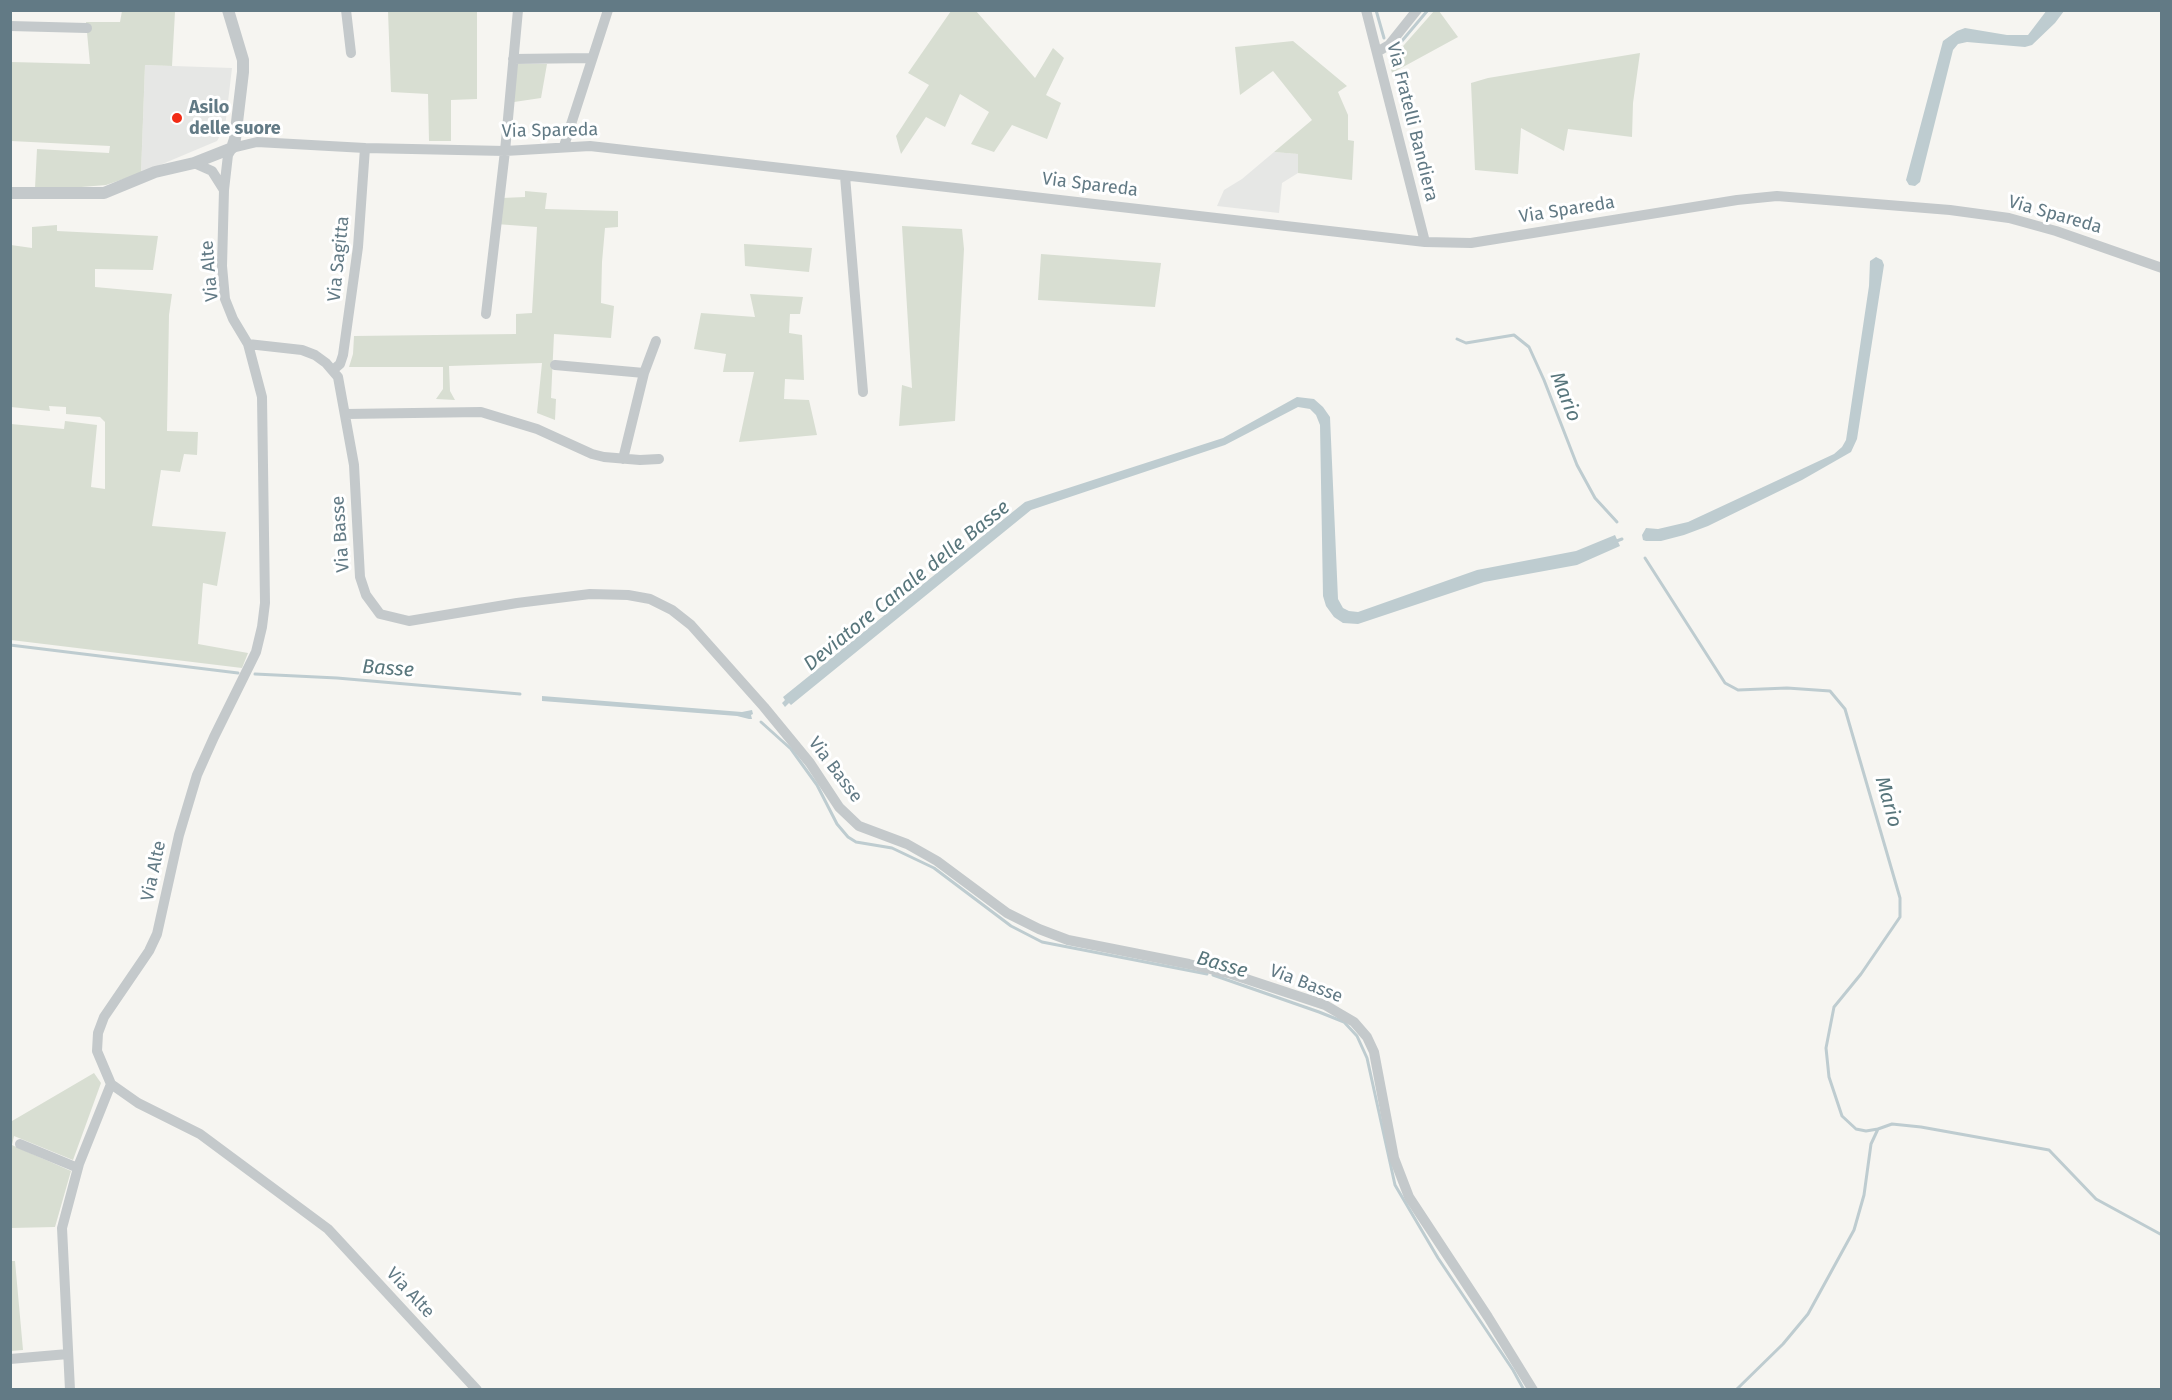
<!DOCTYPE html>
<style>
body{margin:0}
#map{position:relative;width:2172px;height:1400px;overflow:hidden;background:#f6f5f1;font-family:"Fira Sans",sans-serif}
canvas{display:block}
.frame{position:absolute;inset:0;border:12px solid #627a85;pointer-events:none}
</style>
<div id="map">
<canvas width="2172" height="1400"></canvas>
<div class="frame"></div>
</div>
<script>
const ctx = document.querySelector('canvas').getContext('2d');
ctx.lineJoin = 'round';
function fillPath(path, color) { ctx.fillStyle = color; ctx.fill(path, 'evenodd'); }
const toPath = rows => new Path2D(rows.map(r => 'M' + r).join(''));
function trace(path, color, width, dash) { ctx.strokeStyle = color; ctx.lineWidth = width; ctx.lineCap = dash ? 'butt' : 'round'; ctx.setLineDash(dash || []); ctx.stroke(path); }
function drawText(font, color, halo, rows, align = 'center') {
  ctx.font = font + ' "Fira Sans",sans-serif'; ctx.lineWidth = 6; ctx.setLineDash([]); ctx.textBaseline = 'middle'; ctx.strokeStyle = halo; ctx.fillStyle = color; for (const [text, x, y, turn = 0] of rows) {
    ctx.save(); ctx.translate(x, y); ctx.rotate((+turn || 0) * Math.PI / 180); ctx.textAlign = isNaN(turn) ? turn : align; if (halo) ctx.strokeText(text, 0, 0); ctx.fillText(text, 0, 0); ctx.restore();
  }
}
fillPath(toPath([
 [145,65,232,68,225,127,217,141,141,173],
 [1274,152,1299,154,1298,173,1282,183,1279,213,1217,206,1224,190,1242,179]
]), '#e6e7e5');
fillPath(toPath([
 [122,11,186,11,175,12,172,66,145,65,141,173,106,185,57,189,35,188,37,149,109,153,110,146,11,141,11,62,90,64,86,22,120,22],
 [388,11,477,11,477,99,451,100,451,141,429,141,428,94,391,92],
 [951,11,976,11,1035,78,1053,48,1064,58,1046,95,1061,103,1047,139,1012,125,994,152,971,144,989,112,960,94,945,127,926,117,901,154,896,136,929,85,908,73],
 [1434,11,1439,11,1458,37,1392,73,1389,62],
 [1293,41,1347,86,1338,92,1348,115,1348,140,1354,141,1352,180,1298,173,1298,154,1274,152,1312,120,1273,71,1240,95,1235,47],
 [1640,53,1633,103,1632,137,1568,129,1564,151,1521,128,1518,174,1475,170,1471,83,1488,78],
 [517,64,547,64,541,98,514,102],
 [525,191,547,193,545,209,618,211,618,227,605,228,602,262,601,303,614,306,611,338,554,334,551,398,556,399,555,420,537,413,542,363,449,366,450,391,455,400,436,399,443,389,443,367,349,367,353,354,354,336,516,334,516,314,532,313,537,227,496,224,502,198,525,197],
 [57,225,57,231,158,236,153,270,95,269,95,287,172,294,169,315,167,431,198,432,197,455,184,454,180,472,161,470,152,526,226,532,217,586,203,583,198,644,248,653,242,668,11,640,11,424,64,429,65,421,97,425,91,487,105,489,105,422,100,417,66,414,66,407,49,406,50,411,11,407,12,309,10,309,11,245,32,248,32,227],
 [902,226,962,229,964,249,955,421,899,426,902,385,912,388],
 [744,244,812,248,809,272,745,266],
 [1041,254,1161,263,1155,307,1038,300],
 [750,294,803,297,800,314,790,314,789,333,802,335,804,380,785,379,784,399,809,400,817,435,739,442,754,372,723,372,726,354,694,349,701,313,755,317],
 [94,1073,101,1083,73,1160,14,1136,12,1145,71,1171,55,1227,11,1228,10,1113,12,1121],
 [10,1261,15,1261,23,1350,11,1351]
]), '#d8ded2');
fillPath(toPath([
 [2047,10,2064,11,2055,23,2032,45,2025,47,1967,42,1958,44,1953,50,1920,182,1915,186,1909,185,1906,180,1943,41,1957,31,1965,28,2007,35,2028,35],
 [1876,257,1882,260,1884,265,1857,439,1851,452,1802,480,1708,526,1684,535,1661,541,1646,541,1643,540,1642,535,1646,528,1658,529,1688,522,1834,454,1842,447,1846,440,1869,286,1870,261],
 [1297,397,1314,399,1323,407,1330,417,1338,599,1343,608,1349,611,1358,612,1477,570,1576,551,1615,535,1620,546,1577,565,1484,582,1358,624,1343,623,1334,617,1326,606,1323,596,1320,425,1316,415,1310,409,1298,407,1225,445,1031,510,791,705,789,703,785,707,782,703,785,700,783,697,1025,502,1223,438],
 [542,696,742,712,752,710,753,714,751,715,752,719,749,719,737,716,542,701]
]), '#beccd0');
trace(toPath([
 [1376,10,1384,38],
 [1396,48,1428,10],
 [1457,339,1466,343,1514,335,1529,347,1544,380,1577,465,1595,498,1617,522],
 [1614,542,1622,539],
 [1645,558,1725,683,1738,690,1787,688,1830,691,1845,709,1900,898,1900,917,1861,974,1834,1007,1826,1048,1829,1077,1842,1116,1856,1129,1866,1131,1878,1129],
 [10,645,238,673],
 [255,674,337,678,520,694],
 [761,722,791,749,817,785,837,824,848,837,856,842,892,848,934,868,1011,926,1042,942,1207,974],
 [1213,975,1319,1012,1344,1022,1357,1036,1367,1058,1395,1185,1438,1258,1513,1370,1524,1390],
 [1736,1390,1783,1344,1808,1314,1854,1230,1864,1195,1871,1144,1878,1129,1892,1124,1921,1127,2049,1150,2096,1199,2162,1235]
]), '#beccd0', 3);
trace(toPath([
 [346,10,351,53],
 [1366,10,1425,242],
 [10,26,87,28],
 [1377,52,1389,45,1417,10],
 [513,59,592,58],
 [564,146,608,10],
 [194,163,212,171,224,190],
 [845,176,863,392],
 [486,314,505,151,518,10],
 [248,344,302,350,315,355,326,363,338,377,354,465,360,577,366,595,380,614,409,621,517,603,590,594,628,595,650,599,672,610,691,625,764,707,810,763,839,807,859,826,907,844,937,861,1007,913,1039,929,1068,940,1189,964,1231,974,1325,1005,1354,1022,1367,1037,1374,1052,1394,1158,1409,1197,1488,1317,1533,1390],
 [555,365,644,373],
 [333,370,340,364,343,355,358,247,365,148],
 [346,414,481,412,537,429,592,454,604,457,640,460,659,459],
 [623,459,644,373,656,341],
 [20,1144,78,1168],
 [10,1359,68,1354],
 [70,1390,62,1228,79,1164,111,1084],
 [477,1390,328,1229,200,1134,138,1103,111,1084,97,1051,98,1033,104,1017,149,951,157,934,179,835,197,775,214,737,256,652,262,627,265,603,262,397,248,344,233,319,225,299,222,266,224,190,228,155,232,148,257,142,365,148,505,151,590,146,1425,242,1471,243,1737,200,1777,196,1950,210,2009,218,2056,231,2162,268]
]), '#c4c9cb', 10);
trace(toPath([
 [10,193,104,193,155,172,194,163,232,148,235,139,243,72,243,60,228,10]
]), '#c4c9cb', 12);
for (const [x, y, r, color] of [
 [177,118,6,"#f22b15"]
]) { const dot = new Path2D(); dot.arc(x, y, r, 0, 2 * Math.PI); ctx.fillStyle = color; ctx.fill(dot); trace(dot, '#fff', 2); }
drawText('bold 18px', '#627a85', '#fff', [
 ["Asilo",189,108],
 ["delle suore",189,129]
], 'left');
drawText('18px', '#627a85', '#fff', [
 ["Via Fratelli Bandiera",1412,122,76],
 ["Via Spareda",550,131,-1],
 ["Via Spareda",1090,185,7],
 ["Via Spareda",1567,210,-9],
 ["Via Spareda",2055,215,16],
 ["Via Sagitta",339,259,-84],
 ["Via Alte",210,271,-95],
 ["Via Basse",341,534,-94],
 ["Via Basse",835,770,53],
 ["Via Alte",154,871,-78],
 ["Via Basse",1306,984,21],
 ["Via Alte",410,1293,47]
]);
drawText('italic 20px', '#58767c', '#fff', [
 ["Mario",1565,397,68],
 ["Deviatore Canale delle Basse",907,586,-39],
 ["Basse",388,669,4],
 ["Mario",1888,802,74],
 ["Basse",1222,965,16]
]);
</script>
